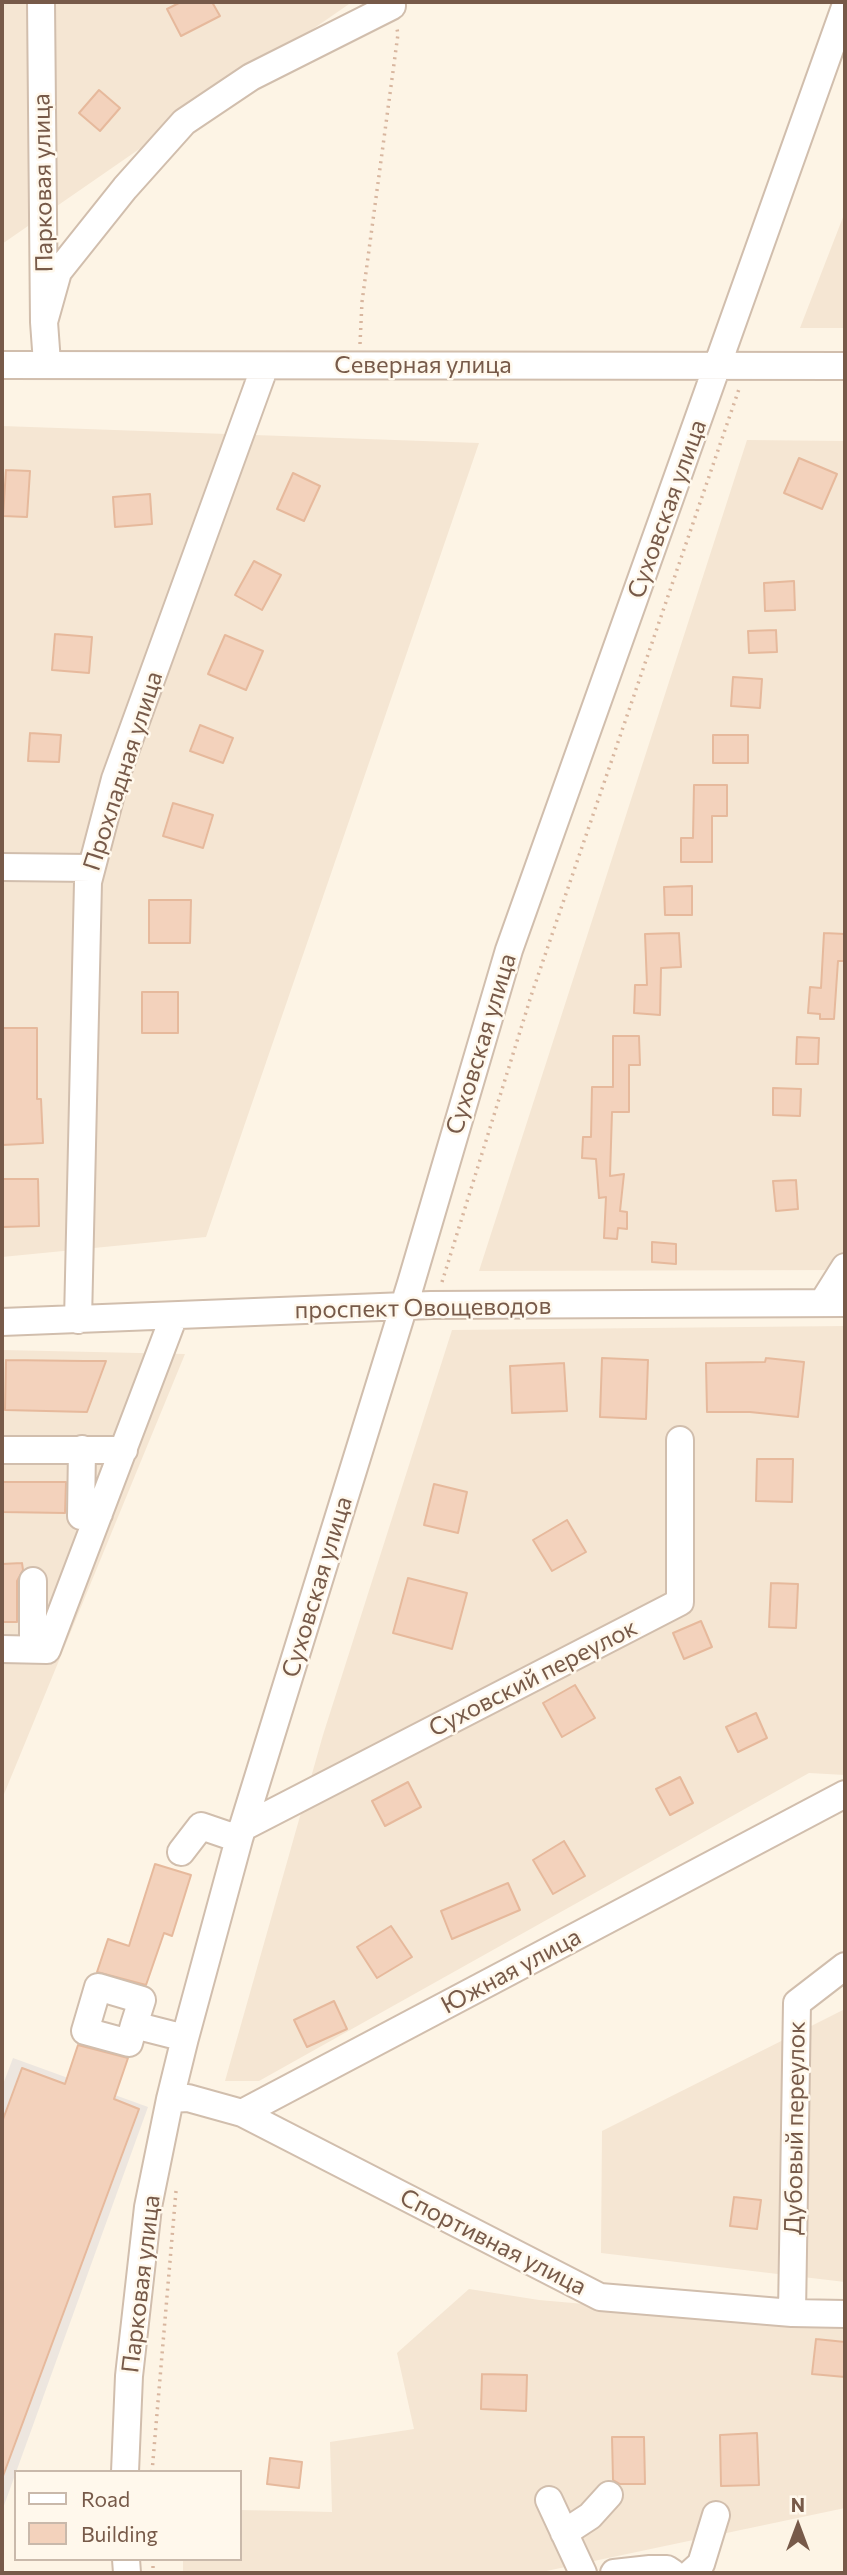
<!DOCTYPE html>
<meta charset="utf-8">
<style>
body{margin:0}
#map{position:relative;width:847px;height:2575px;overflow:hidden;background:#fdf4e5;font-family:Commissioner,sans-serif}
canvas{display:block}
.frame{position:absolute;inset:0;border:4px solid #775a49;pointer-events:none}
.legend{position:absolute;left:14px;top:2470px;width:228px;height:91px;box-sizing:border-box;background:#fff8ec;border:2px solid #c9b9ab;margin:0;padding:9px 12px;list-style:none;font-size:21px;color:#775a49}
.legend li{display:flex;align-items:center;gap:14px;height:35px}
.legend b{width:35px;border:2px solid #c9b9ab}
.north{position:absolute;left:763px;top:2491px;width:70px;height:70px;-webkit-text-stroke:5px #fff8ec;paint-order:stroke;rotate:0deg;font-size:19px;font-weight:700;line-height:28px;text-align:center;color:#775a49}
.north::after{content:'';display:block;margin:auto;width:24px;height:32px;background:#775a49;clip-path:polygon(50% 0,100% 100%,50% 72%,0 100%)}
</style>
<div id="map">
<canvas width="847" height="2575"></canvas>
<div class="frame"></div>
<ul class="legend">
<li><b style="height:9px;background:#fff"></b>Road</li>
<li><b style="height:19px;background:#f3d2bc"></b>Building</li>
</ul>
<div class="north">N</div>
</div>
<script>
const ctx = document.querySelector('canvas').getContext('2d');
ctx.lineJoin = 'round';
function fillPath(path, color) { ctx.fillStyle = color; ctx.fill(path, 'evenodd'); }
const toPath = rows => new Path2D(rows.map(r => 'M' + r).join(''));
function trace(path, color, width, dash) { ctx.strokeStyle = color; ctx.lineWidth = width; ctx.lineCap = dash ? 'butt' : 'round'; ctx.setLineDash(dash || []); ctx.stroke(path); }
function drawText(font, color, halo, rows, align = 'center') {
  ctx.font = font + ' Commissioner,sans-serif'; ctx.lineWidth = 5; ctx.setLineDash([]); ctx.textBaseline = 'middle'; ctx.strokeStyle = halo; ctx.fillStyle = color; for (const [text, x, y, turn = 0] of rows) {
    ctx.save(); ctx.translate(x, y); ctx.rotate((+turn || 0) * Math.PI / 180); ctx.textAlign = isNaN(turn) ? turn : align; if (halo) ctx.strokeText(text, 0, 0); ctx.fillText(text, 0, 0); ctx.restore();
  }
}
fillPath(toPath([
 [2,2,352,2,2,244],
 [845,212,845,328,800,328],
 [2,426,479,443,206,1237,2,1257],
 [747,440,845,441,845,1270,479,1271],
 [845,1326,845,1775,809,1773,259,2081,225,2081,323,1735,452,1330],
 [2,1350,185,1354,2,1799],
 [845,2009,845,2282,601,2253,602,2131],
 [469,2289,539,2300,845,2327,845,2508,537,2573,183,2573,183,2559,240,2559,240,2510,332,2512,330,2442,414,2429,397,2353]
]), '#f5e6d3');
fillPath(toPath([
 [13,2058,148,2107,2,2511,2,2087]
]), '#ede6df');
const building = toPath([
 [181,2,212,2,220,16,181,36,167,9,181,2],
 [99,90,120,108,100,131,79,113,99,90],
 [799,458,837,474,822,509,784,493,799,458],
 [6,470,30,471,27,517,3,516,6,470],
 [293,473,320,486,304,521,277,509,293,473],
 [150,494,152,524,115,527,113,497,150,494],
 [254,561,281,575,262,610,235,595,254,561],
 [794,581,795,610,765,611,764,583,794,581],
 [776,630,777,652,749,653,748,631,776,630],
 [55,634,92,637,89,673,52,670,55,634],
 [225,635,263,651,246,690,208,674,225,635],
 [733,677,762,679,760,708,731,706,733,677],
 [200,725,233,738,223,763,190,751,200,725],
 [30,733,61,735,59,762,28,761,30,733],
 [713,735,748,735,748,763,713,763,713,735],
 [694,785,727,785,727,816,712,816,712,862,681,862,681,838,693,838,694,785],
 [173,803,213,815,203,848,163,836,173,803],
 [692,886,692,915,665,915,664,887,692,886],
 [149,900,191,900,190,943,149,943,149,900],
 [679,933,681,967,661,968,660,1015,634,1013,635,985,647,985,645,934,679,933],
 [824,933,845,934,845,961,838,961,834,1019,820,1019,820,1014,808,1013,810,987,821,988,824,933],
 [142,992,178,992,178,1033,142,1033,142,992],
 [2,1028,37,1028,37,1099,41,1099,43,1143,2,1145,2,1028],
 [613,1036,639,1036,640,1065,629,1065,629,1112,612,1112,610,1176,624,1174,620,1211,627,1212,627,1229,618,1228,617,1239,604,1238,606,1197,599,1198,596,1159,582,1158,583,1137,591,1137,592,1087,613,1087,613,1036],
 [797,1037,819,1038,818,1064,796,1064,797,1037],
 [773,1088,801,1089,800,1116,773,1115,773,1088],
 [2,1179,38,1179,39,1226,2,1227,2,1179],
 [796,1180,798,1209,776,1211,773,1181,796,1180],
 [652,1242,676,1244,676,1264,652,1262,652,1242],
 [602,1358,648,1360,646,1419,600,1417,602,1358],
 [766,1358,804,1362,798,1417,750,1412,707,1412,706,1363,765,1362,766,1358],
 [6,1360,84,1361,106,1361,87,1412,5,1410,6,1360],
 [564,1363,567,1411,512,1413,510,1366,564,1363],
 [757,1459,793,1459,792,1502,756,1501,757,1459],
 [2,1482,66,1482,65,1513,2,1512,2,1482],
 [434,1484,467,1492,458,1533,424,1525,434,1484],
 [567,1520,586,1552,552,1571,533,1540,567,1520],
 [22,1563,23,1570,17,1581,17,1622,2,1622,2,1564,22,1563],
 [408,1578,467,1593,452,1649,393,1633,408,1578],
 [771,1583,798,1584,796,1628,769,1627,771,1583],
 [701,1621,712,1647,684,1659,673,1633,701,1621],
 [575,1685,595,1718,562,1737,543,1703,575,1685],
 [756,1713,767,1738,738,1752,726,1727,756,1713],
 [680,1777,693,1803,670,1815,656,1789,680,1777],
 [408,1782,421,1807,385,1826,372,1801,408,1782],
 [564,1841,585,1876,553,1894,533,1860,564,1841],
 [155,1864,191,1875,172,1936,164,1933,146,1985,97,1972,108,1939,129,1946,155,1864],
 [508,1883,520,1910,452,1939,441,1911,508,1883],
 [391,1926,412,1957,377,1978,357,1947,391,1926],
 [334,2001,347,2029,307,2047,294,2020,334,2001],
 [78,2045,128,2058,114,2099,139,2109,3,2476,2,2122,22,2068,65,2084,78,2045],
 [734,2197,761,2200,757,2229,730,2226,734,2197],
 [816,2339,845,2342,845,2377,812,2374,816,2339],
 [482,2374,527,2375,526,2411,481,2409,482,2374],
 [757,2433,759,2485,721,2486,720,2435,757,2433],
 [612,2437,644,2437,645,2484,620,2484,613,2480,612,2437],
 [270,2458,302,2462,299,2488,267,2484,270,2458]
]);
fillPath(building, '#f3d2bc');
trace(building, '#e6b99c', 2);
const minor = toPath([
 [41,2,44,322,47,363],
 [44,322,58,272,125,188,184,122,251,77,392,6,391,2],
 [2,365,845,366],
 [2,867,91,868],
 [823,1302,845,1267],
 [78,1320,88,882,115,779,265,366],
 [2,1322,431,1305,845,1303],
 [82,1449,81,1516,99,1514],
 [2,1450,124,1450],
 [33,1581,33,1648],
 [2,1649,47,1650,174,1316],
 [242,1828,680,1602,680,1440],
 [181,1852,201,1826,239,1839],
 [134,2025,129,2043,85,2031,98,1987,142,2000,134,2025,185,2038],
 [170,2099,188,2098,242,2113,845,1794],
 [242,2113,600,2297,792,2313,845,2314],
 [792,2313,797,2003,845,1966],
 [125,2472,129,2376,148,2207,170,2099,185,2038,239,1839,411,1283,509,950,845,7],
 [549,2500,583,2573],
 [564,2533,590,2516,609,2495],
 [126,2559,127,2573],
 [614,2573,650,2569,667,2569,673,2573],
 [691,2573,701,2564,716,2515]
]);
trace(minor, '#d1bead', 30);
trace(toPath([
 [360,344,362,302,398,34,397,29],
 [442,1282,532,993,739,389],
 [152,2472,176,2191],
 [153,2559,153,2573]
]), '#d8b69f', 3.5, [2, 5]);
trace(minor, '#fff', 26);
drawText('24px', '#775a49', '#fff8ec', [
 ["Парковая улица",43,183,-91],
 ["Северная улица",423,365],
 ["Суховская улица",667,509,-70],
 ["Прохладная улица",123,771,-72],
 ["Суховская улица",481,1044,-73],
 ["проспект Овощеводов",423,1308,-1],
 ["Суховская улица",317,1587,-73],
 ["Суховский переулок",533,1678,-27],
 ["Южная улица",511,1971,-28],
 ["Дубовый переулок",795,2128,-89],
 ["Спортивная улица",493,2242,27],
 ["Парковая улица",141,2284,-83]
]);
</script>
